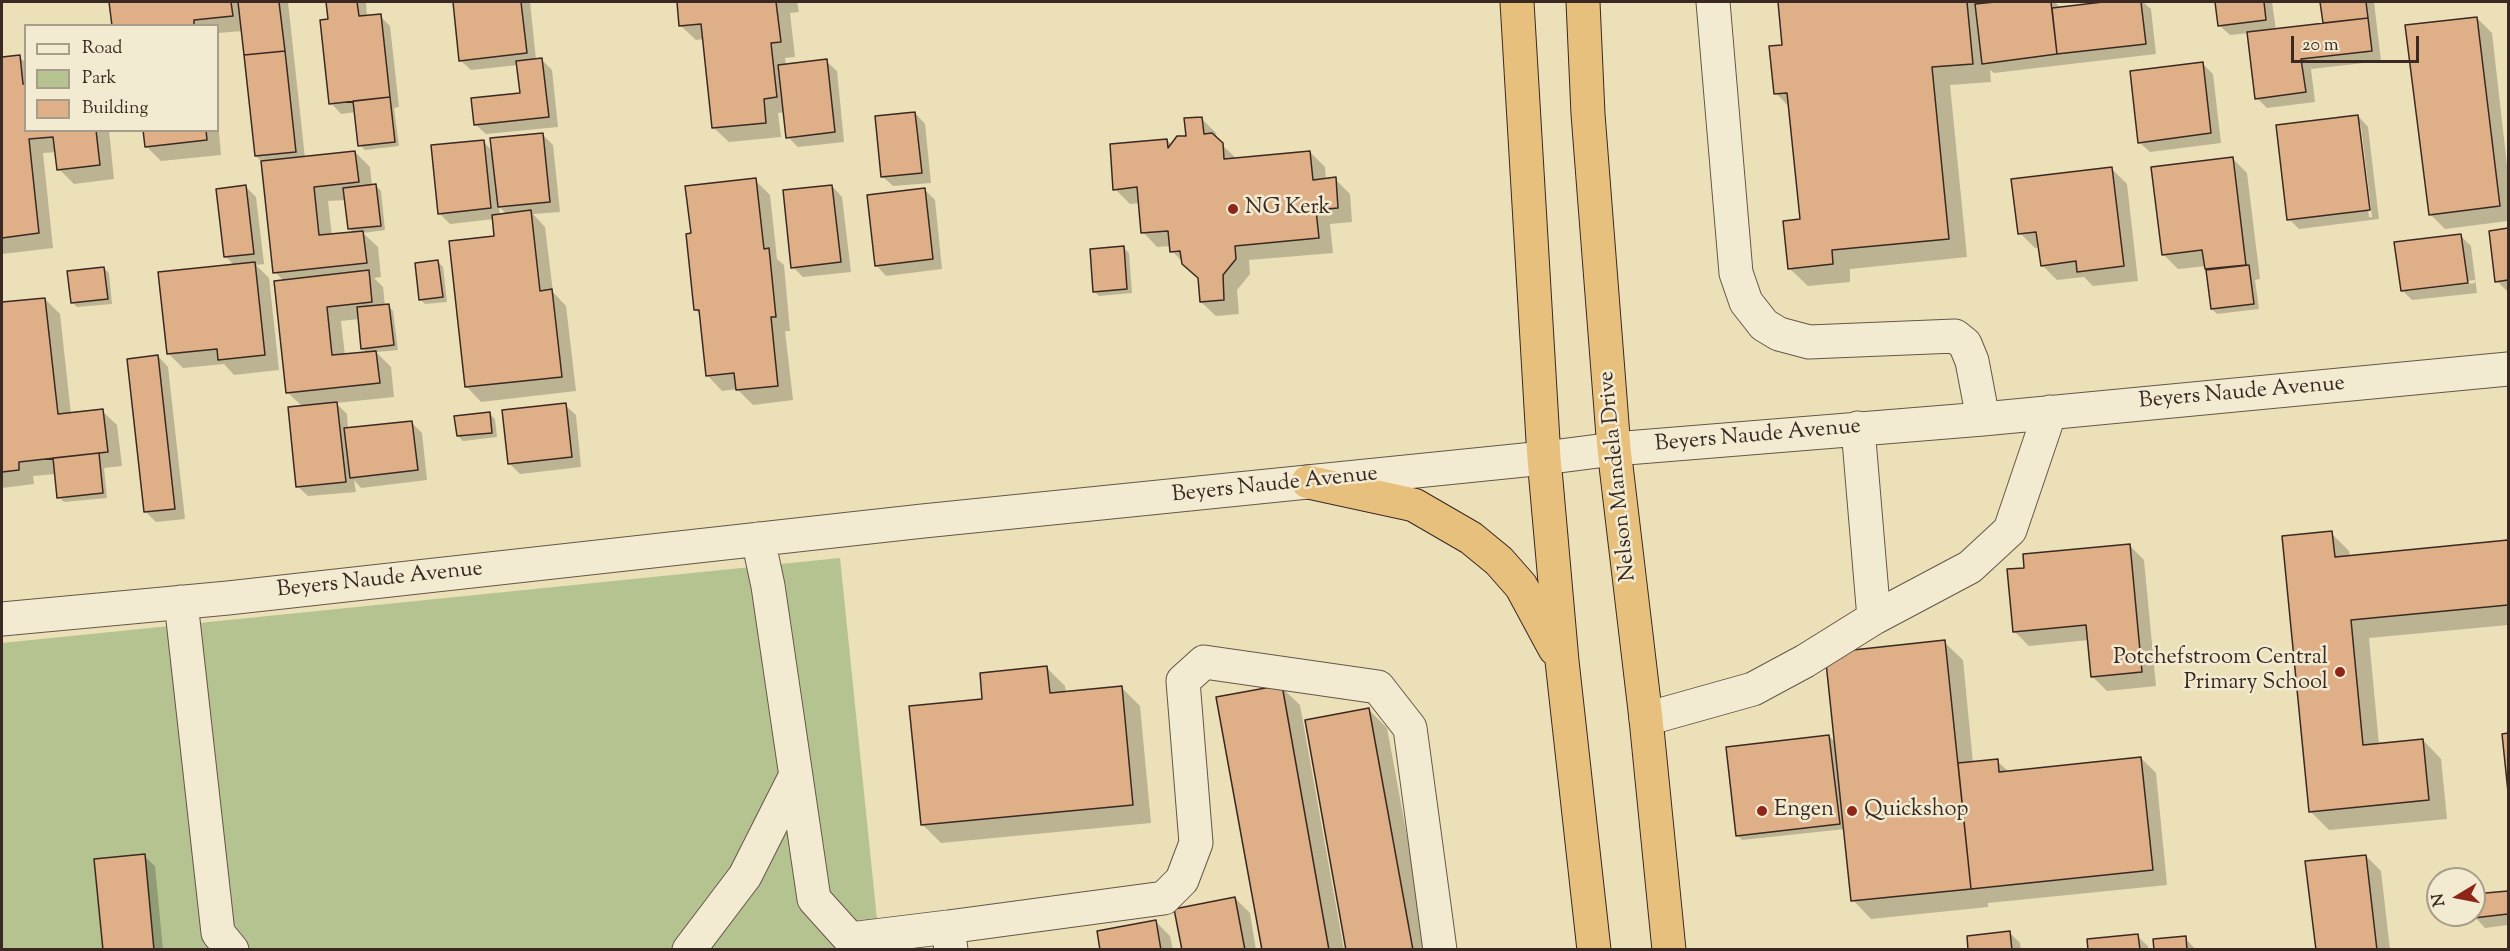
<!DOCTYPE html>
<style>
body{margin:0}
#map{position:relative;width:2510px;height:951px;overflow:hidden;background:#ebe0b8;font-family:"Sorts Mill Goudy",serif}
canvas{display:block}
.frame{position:absolute;inset:0;border:3px solid #3a2822;pointer-events:none}
.legend{position:absolute;left:24px;top:24px;width:195px;height:108px;box-sizing:border-box;background:#f2ebd1;border:2px solid #a89d8b;margin:0;padding:8px 10px;list-style:none;font-size:18px;color:#3a2822}
.legend li{display:flex;align-items:center;gap:12px;height:30px}
.legend b{width:30px;border:2px solid #a89d8b}
.north{position:absolute;left:2426px;top:867px;width:60px;height:60px;box-sizing:border-box;background:#f2ebd1;border:2px solid #a89d8b;border-radius:50%;rotate:260deg;font-size:16px;font-weight:700;line-height:24px;text-align:center;color:#3a2822}
.north::after{content:'';display:block;margin:auto;width:21px;height:27px;background:#8f2418;clip-path:polygon(50% 0,100% 100%,50% 72%,0 100%)}
.scale{position:absolute;left:2291px;top:36px;width:128px;height:27px;box-sizing:border-box;border:3px solid #3a2822;border-top:0;padding-left:8px;font-size:18px;line-height:21px;white-space:nowrap;color:#3a2822;-webkit-text-stroke:4px #f2ebd1;paint-order:stroke}
</style>
<div id="map">
<canvas width="2510" height="951"></canvas>
<div class="frame"></div>
<ul class="legend">
<li><b style="height:8px;background:#f2ebd1"></b>Road</li>
<li><b style="height:16px;background:#b5c391"></b>Park</li>
<li><b style="height:16px;background:#dfaf88"></b>Building</li>
</ul>
<div class="north">N</div>
<div class="scale">20 m</div>
</div>
<script>
const ctx = document.querySelector('canvas').getContext('2d');
ctx.lineJoin = 'round';
function fillPath(path, color) { ctx.fillStyle = color; ctx.fill(path, 'evenodd'); }
const toPath = rows => new Path2D(rows.map(r => 'M' + r).join(''));
function trace(path, color, width, dash) { ctx.strokeStyle = color; ctx.lineWidth = width; ctx.lineCap = dash ? 'butt' : 'round'; ctx.setLineDash(dash || []); ctx.stroke(path); }
function drawText(font, color, halo, rows, align = 'center') {
  ctx.font = font + ' "Sorts Mill Goudy",serif'; ctx.lineWidth = 5; ctx.setLineDash([]); ctx.textBaseline = 'middle'; ctx.strokeStyle = halo; ctx.fillStyle = color; for (const [text, x, y, turn = 0] of rows) {
    ctx.save(); ctx.translate(x, y); ctx.rotate((+turn || 0) * Math.PI / 180); ctx.textAlign = isNaN(turn) ? turn : align; if (halo) ctx.strokeText(text, 0, 0); ctx.fillText(text, 0, 0); ctx.restore();
  }
}
fillPath(toPath([
 [840,558,880,949,2,949,2,643]
]), '#b5c391');
fillPath(toPath([
 [111,2,288,2,305,158,355,152,370,167,372,186,376,186,381,191,385,230,363,233,378,247,381,277,374,278,383,287,385,306,388,306,393,311,398,350,376,352,391,367,394,397,336,403,347,414,348,429,412,423,422,433,427,480,361,488,354,480,356,492,308,496,297,486,303,407,287,392,284,281,275,272,262,162,256,156,243,31,218,33,218,26,114,26],
 [346,200,349,228,354,233,332,236,328,201],
 [359,319,362,348,367,353,345,355,341,321],
 [328,2,366,2,367,17,380,16,390,26,399,107,394,108,399,146,365,150,360,145,356,112,341,114,331,103],
 [454,2,530,2,536,60,542,60,552,70,558,127,486,134,475,124,521,94,518,65,471,70,460,60],
 [678,2,797,2,799,12,790,13,795,57,785,58,786,65,826,61,837,71,844,142,798,147,788,137,785,112,778,113,781,137,729,142,714,128,704,39,696,40,681,26],
 [1779,2,1983,2,1984,4,2008,2,2055,2,2060,8,2116,2,2143,2,2151,9,2156,54,1994,73,1990,70,1991,82,1950,85,1967,257,1850,269,1850,282,1808,286,1789,268,1801,220,1790,108,1776,93,1784,46],
 [2217,2,2272,2,2276,30,2324,25,2322,2,2374,2,2381,61,2311,69,2315,102,2267,108,2257,98,2249,33,2230,35,2219,25],
 [2477,18,2492,33,2508,174,2508,221,2445,229,2430,214],
 [19,57,26,63,26,130,109,130,114,179,74,184,59,169,57,152,43,153,53,248,2,254,2,59],
 [2202,63,2213,74,2221,143,2150,152,2139,142],
 [915,113,925,124,931,183,893,186,882,176],
 [2358,116,2368,127,2379,219,2299,229,2289,219],
 [2358,126,2361,126,2372,217,2369,217],
 [1202,119,1216,133,1217,140,1237,159,1310,152,1325,167,1326,180,1335,179,1350,194,1352,222,1330,224,1333,253,1249,260,1250,274,1237,290,1239,314,1216,316,1201,302,1199,279,1172,251,1171,246,1157,247,1143,232,1140,203,1130,204,1115,189,1167,140,1172,145,1188,137],
 [218,121,221,155,161,161,146,146,144,130,218,130],
 [543,135,553,145,560,212,533,214,545,227,553,292,566,306,576,391,481,402,467,387,496,237,494,219,450,224,439,213,483,141,493,152],
 [499,207,507,214,500,215],
 [2232,158,2247,173,2260,279,2255,280,2259,309,2217,314,2212,309,2206,266,2178,269,2163,254],
 [2112,169,2127,184,2138,281,2093,286,2084,277,2057,280,2042,265,2040,247,2035,248,2020,233],
 [755,180,770,195,777,259,784,265,790,331,785,331,793,400,753,405,737,389,722,391,708,376,701,315,696,310,693,235],
 [832,186,842,197,851,272,803,277,793,267],
 [246,187,256,197,264,264,256,265,269,278,279,370,234,375,224,364,183,368,168,353,234,265,226,257],
 [925,190,935,200,942,269,886,276,876,265],
 [2508,230,2508,291,2507,291,2497,281,2491,232],
 [2461,236,2471,246,2477,293,2412,300,2402,290],
 [2475,280,2475,283,2409,291,2409,288],
 [1124,248,1129,253,1132,293,1099,296,1094,291],
 [438,262,443,267,447,302,425,304,420,299],
 [104,268,109,273,112,304,77,307,72,302],
 [45,299,60,314,71,414,102,411,117,425,122,466,104,468,107,498,64,502,59,497,56,474,33,476,34,484,2,488,2,304],
 [158,356,168,367,185,519,156,522,145,511],
 [565,405,576,415,581,467,520,474,509,463],
 [490,414,495,419,497,437,463,441,458,436],
 [2331,533,2349,551,2350,557,2508,541,2508,625,2369,638,2379,745,2423,740,2441,759,2447,819,2329,830,2310,811],
 [2129,545,2144,560,2156,686,2107,691,2092,676,2089,640,2029,646,2014,631,2026,570],
 [1944,642,1963,660,1973,763,1997,761,2009,772,2141,758,2156,773,2167,885,1988,903,1988,907,1871,919,1853,900,1845,829,1742,840,1737,835,1829,736,1837,744],
 [1047,668,1065,686,1066,693,1121,687,1140,706,1151,823,941,843,922,824,984,700],
 [1281,687,1300,705,1344,950,1263,950],
 [1369,710,1387,728,1428,950,1348,950],
 [2504,735,2508,735,2508,780],
 [144,856,155,866,163,950,104,950],
 [2366,856,2381,871,2390,950,2317,950],
 [2508,893,2508,925,2485,928,2475,917,2474,896],
 [1235,898,1250,913,1256,950,1183,950],
 [1155,921,1170,936,1173,950,1102,950],
 [2010,933,2020,943,2021,950,1970,950],
 [2137,936,2148,946,2148,950,2089,950],
 [2185,938,2196,950,2156,950]
]), '#0003');
const building = toPath([
 [109,2,231,2,233,16,194,20,194,26,112,26,109,2],
 [238,2,279,2,285,51,244,55,238,2],
 [326,2,357,2,359,16,381,14,390,97,329,104,320,20,328,19,326,2],
 [453,2,521,2,527,53,459,61,453,2],
 [677,2,776,2,781,42,771,43,777,97,764,99,766,123,712,128,701,24,679,26,677,2],
 [1778,2,1967,2,1973,64,1932,67,1949,239,1832,250,1833,264,1788,269,1783,221,1800,219,1787,93,1774,94,1769,46,1782,45,1778,2],
 [1995,2,2051,2,2057,54,1982,64,1975,4,1995,2],
 [2103,2,2141,2,2146,44,2057,54,2052,8,2103,2],
 [2215,2,2264,2,2266,20,2218,26,2215,2],
 [2320,2,2366,2,2368,18,2323,23,2320,2],
 [2477,17,2500,206,2429,215,2405,25,2477,17],
 [2368,18,2372,51,2301,59,2306,92,2255,99,2247,32,2368,18],
 [285,51,296,152,255,156,244,55,285,51],
 [20,55,23,84,26,84,26,130,96,130,100,165,57,170,53,137,29,139,39,233,2,238,2,57,20,55],
 [542,58,549,117,474,125,471,98,520,93,516,61,542,58],
 [827,59,835,132,786,138,778,65,827,59],
 [2203,62,2211,133,2138,143,2130,71,2203,62],
 [390,97,395,142,358,146,353,101,390,97],
 [915,112,922,173,881,177,875,116,915,112],
 [2358,115,2370,210,2287,220,2276,125,2358,115],
 [1202,117,1204,134,1212,133,1223,143,1224,159,1310,151,1313,180,1336,177,1338,208,1316,210,1319,238,1235,246,1236,259,1223,275,1224,300,1200,302,1198,278,1182,264,1180,251,1170,252,1168,231,1141,233,1137,187,1113,190,1110,144,1167,139,1168,148,1177,136,1186,136,1184,118,1202,117],
 [143,130,206,130,207,140,145,147,143,130],
 [543,133,550,202,498,207,490,138,543,133],
 [484,140,491,208,438,214,431,145,484,140],
 [355,151,359,182,314,187,319,235,363,231,367,263,273,273,261,161,355,151],
 [2233,157,2246,265,2205,269,2202,250,2162,255,2151,167,2233,157],
 [2112,167,2124,266,2077,272,2076,261,2041,266,2036,232,2018,234,2011,179,2112,167],
 [756,178,764,249,769,248,776,317,771,317,778,386,736,390,734,373,706,376,699,310,694,310,686,234,691,233,685,186,756,178],
 [376,184,381,226,348,229,343,188,376,184],
 [246,185,254,254,224,257,216,189,246,185],
 [832,185,841,262,791,268,783,190,832,185],
 [925,188,933,259,875,266,867,195,925,188],
 [531,210,540,291,552,289,562,377,465,387,449,241,494,236,492,215,531,210],
 [2508,228,2508,280,2495,282,2489,231,2508,228],
 [2461,234,2468,283,2401,291,2394,242,2461,234],
 [1124,246,1127,289,1093,292,1090,249,1124,246],
 [438,260,443,297,419,300,415,263,438,260],
 [255,262,265,355,218,360,217,349,167,354,158,272,255,262],
 [2249,265,2254,304,2211,309,2206,270,2249,265],
 [104,267,108,299,71,303,67,271,104,267],
 [369,270,372,302,327,307,332,355,376,351,380,383,286,393,274,281,369,270],
 [45,298,58,414,103,409,108,452,19,462,19,470,2,472,2,302,45,298],
 [389,304,394,345,361,349,357,307,389,304],
 [158,355,175,509,144,512,127,359,158,355],
 [337,402,346,482,296,487,288,407,337,402],
 [566,403,572,457,508,464,502,410,566,403],
 [490,412,492,433,457,436,454,416,490,412],
 [412,421,418,470,350,478,344,428,412,421],
 [99,453,103,493,57,498,53,458,99,453],
 [2332,531,2335,557,2508,540,2508,605,2351,620,2363,745,2423,739,2429,800,2309,812,2282,536,2332,531],
 [2130,544,2142,672,2091,677,2086,625,2013,632,2007,569,2024,568,2023,554,2130,544],
 [1945,640,1971,889,1851,901,1825,653,1945,640],
 [1047,666,1050,693,1122,686,1133,805,921,825,909,706,982,699,980,673,1047,666],
 [1282,685,1329,950,1262,950,1216,697,1282,685],
 [1369,708,1413,950,1346,950,1305,720,1369,708],
 [2508,733,2508,792,2502,734,2508,733],
 [1829,735,1840,824,1736,836,1726,747,1829,735],
 [2141,757,2153,870,1971,889,1958,763,1998,759,1999,772,2141,757],
 [145,854,154,950,103,950,94,859,145,854],
 [2366,855,2377,950,2316,950,2305,861,2366,855],
 [2508,891,2508,914,2473,918,2474,894,2508,891],
 [1235,897,1245,950,1182,950,1174,909,1235,897],
 [1156,920,1161,950,1100,950,1097,931,1156,920],
 [2010,931,2012,950,1968,950,1967,936,2010,931],
 [2138,934,2140,950,2088,950,2087,939,2138,934],
 [2186,936,2187,950,2154,950,2153,939,2186,936]
]);
fillPath(building, '#dfaf88');
trace(building, '#3a2822', 1.5);
const minor = toPath([
 [1713,2,1736,273,1746,302,1764,325,1779,334,1809,342,1955,336,1965,344,1972,361,1983,419],
 [1858,428,1874,618],
 [758,539,768,586,814,899,850,939,948,927],
 [181,602,218,933,232,950],
 [2,619,228,598,923,521,1544,458,1614,449,1983,419,2508,369],
 [1646,719,1753,689,1805,661,1874,618,1970,567,2010,530,2050,412],
 [689,950,745,876,795,777],
 [951,950,948,927,1164,898,1182,880,1196,843,1183,681,1204,662,1378,687,1410,728,1440,950]
]);
const highway = toPath([
 [1517,2,1544,458,1562,661,1594,950],
 [1583,2,1588,114,1614,449,1646,719,1669,950],
 [1308,482,1414,505,1471,538,1499,561,1521,586,1555,649]
]);
trace(minor, '#665648', 35);
trace(highway, '#3a2822', 35);
trace(minor, '#f2ebd1', 33);
trace(highway, '#e6c07c', 33);
for (const [x, y, r, color] of [
 [1233,209,6,"#8f2418"],
 [2340,672,6,"#8f2418"],
 [1762,811,6,"#8f2418"],
 [1852,811,6,"#8f2418"]
]) { const dot = new Path2D(); dot.arc(x, y, r, 0, 2 * Math.PI); ctx.fillStyle = color; ctx.fill(dot); trace(dot, '#f2ebd1', 2); }
drawText('22px', '#3a2822', '#f2ebd1', [
 ["NG Kerk",1245,209],
 ["Potchefstroom Central",2328,659,"right"],
 ["Primary School",2328,684,"right"],
 ["Engen",1774,811],
 ["Quickshop",1864,811]
], 'left');
drawText('22px', '#3a2822', '#f2ebd1', [
 ["Beyers Naude Avenue",2242,394,-5],
 ["Beyers Naude Avenue",1758,437,-5],
 ["Nelson Mandela Drive",1619,476,-96],
 ["Beyers Naude Avenue",1275,486,-6],
 ["Beyers Naude Avenue",380,581,-6]
]);
</script>
